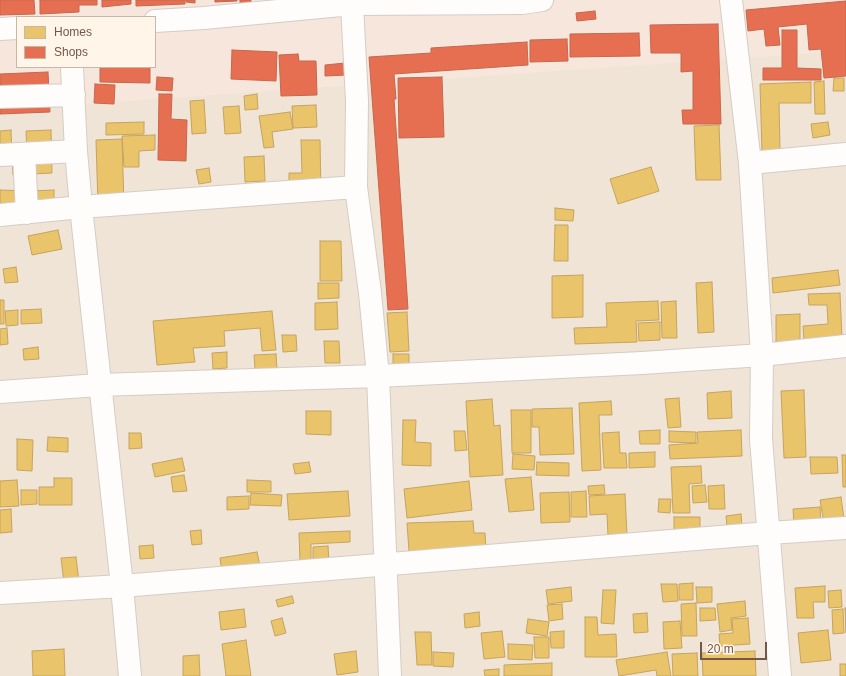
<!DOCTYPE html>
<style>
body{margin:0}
#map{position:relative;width:846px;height:676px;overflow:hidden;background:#f6f1e9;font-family:Helvetica,sans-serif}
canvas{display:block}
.legend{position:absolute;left:16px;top:16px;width:140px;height:52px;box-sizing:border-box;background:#fff6e9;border:1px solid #c7b7a9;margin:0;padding:5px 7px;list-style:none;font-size:12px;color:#73584a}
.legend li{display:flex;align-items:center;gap:8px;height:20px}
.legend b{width:20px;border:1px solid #c7b7a9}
.scale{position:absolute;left:700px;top:642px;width:67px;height:18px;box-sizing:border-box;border:2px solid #73584a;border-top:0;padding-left:5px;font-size:12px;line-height:14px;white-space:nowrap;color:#73584a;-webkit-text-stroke:3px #fff6e9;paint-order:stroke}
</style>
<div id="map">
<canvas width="846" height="676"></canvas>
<ul class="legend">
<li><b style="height:11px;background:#e9c46a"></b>Homes</li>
<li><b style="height:11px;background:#e76f51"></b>Shops</li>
</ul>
<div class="scale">20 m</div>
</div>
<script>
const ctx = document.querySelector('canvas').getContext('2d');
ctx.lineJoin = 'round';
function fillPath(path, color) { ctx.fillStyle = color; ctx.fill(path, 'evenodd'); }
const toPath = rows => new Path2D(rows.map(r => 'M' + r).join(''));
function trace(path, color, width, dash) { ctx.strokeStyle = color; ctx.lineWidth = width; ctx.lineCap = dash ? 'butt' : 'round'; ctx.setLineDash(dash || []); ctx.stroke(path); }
fillPath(toPath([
 [846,50,846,676,0,676,0,109]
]), '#efe4d6');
fillPath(toPath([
 [0,0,846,0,846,51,0,110],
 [17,17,155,17,155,67,17,67]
]), '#f6e6dc');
const homes = toPath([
 [834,78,844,78,844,91,833,91,834,78],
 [824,81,825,114,815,114,814,82,824,81],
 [811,82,811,103,779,103,780,151,762,152,760,84,811,82],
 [257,94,258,109,245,110,244,96,257,94],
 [204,100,206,133,192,134,190,101,204,100],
 [316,105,317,127,293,128,292,106,316,105],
 [239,106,241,133,225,134,223,107,239,106],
 [290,112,293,129,272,132,274,147,264,148,259,116,290,112],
 [144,122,144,134,106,135,106,123,144,122],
 [828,122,830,135,813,138,811,124,828,122],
 [719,125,721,180,696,180,694,126,719,125],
 [11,130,12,155,0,156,0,131,11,130],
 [51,130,52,173,13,175,12,155,27,154,26,131,51,130],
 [155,135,155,150,139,151,139,167,124,167,122,136,155,135],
 [122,139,124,205,98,206,96,140,122,139],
 [301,140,320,140,321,193,289,194,289,173,302,173,301,140],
 [264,156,265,181,245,182,244,157,264,156],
 [651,167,659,191,618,204,610,179,651,167],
 [209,168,211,182,199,184,196,170,209,168],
 [0,190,29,191,28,212,0,211,0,190],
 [54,190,54,211,32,212,31,191,54,190],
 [555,208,574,210,573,221,555,220,555,208],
 [555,225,568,225,568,261,554,261,555,225],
 [58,230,62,249,32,255,28,236,58,230],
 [320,241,341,241,342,281,320,281,320,241],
 [16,267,18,282,5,283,3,269,16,267],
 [838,270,840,285,773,293,772,278,838,270],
 [583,275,583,317,552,318,552,276,583,275],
 [712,282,714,332,698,333,696,283,712,282],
 [318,283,339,283,339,298,318,299,318,283],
 [840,293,842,338,804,340,803,326,828,324,827,305,809,305,808,294,840,293],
 [0,300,4,300,4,324,0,324,0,300],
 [658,301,659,320,636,321,637,342,575,344,574,328,607,327,606,303,658,301],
 [676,301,677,338,662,338,661,302,676,301],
 [337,302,338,329,315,330,315,303,337,302],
 [41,309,42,323,21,324,21,310,41,309],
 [18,310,18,325,6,326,5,311,18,310],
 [272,311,276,350,262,351,260,328,224,331,225,346,193,348,195,362,157,365,153,321,272,311],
 [407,312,409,351,390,352,387,313,407,312],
 [800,314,800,342,776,342,776,315,800,314],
 [660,322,660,340,639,341,638,323,660,322],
 [7,328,8,344,0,345,0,329,7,328],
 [282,335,296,335,297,351,283,352,282,335],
 [324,341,339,341,340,363,325,363,324,341],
 [38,347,39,359,24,360,23,349,38,347],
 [227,352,227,368,213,369,212,353,227,352],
 [276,354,278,383,256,384,254,355,276,354],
 [393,354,409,354,409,366,393,366,393,354],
 [804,390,806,457,784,458,781,391,804,390],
 [731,391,732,418,708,419,707,393,731,391],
 [679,398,681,427,668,428,665,399,679,398],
 [492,399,494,426,500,425,503,475,470,477,466,401,492,399],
 [611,401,612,415,599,415,601,470,582,471,579,403,611,401],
 [572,408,574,454,540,455,539,427,532,427,532,409,572,408],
 [511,410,531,410,531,453,512,453,511,410],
 [306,411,331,411,331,435,306,434,306,411],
 [403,420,416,420,415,442,431,443,431,466,402,465,403,420],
 [660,430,660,444,640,444,639,431,660,430],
 [741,430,742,456,670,459,669,445,698,443,697,432,741,430],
 [454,431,465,431,467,450,455,451,454,431],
 [669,431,696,432,696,443,669,442,669,431],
 [619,432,620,453,626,453,627,468,604,468,602,433,619,432],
 [129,433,141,433,142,448,129,449,129,433],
 [48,437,68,438,68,452,47,451,48,437],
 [17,439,33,440,32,471,17,470,17,439],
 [655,452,655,467,629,468,629,453,655,452],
 [513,454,535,456,534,470,512,469,513,454],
 [842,455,846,455,846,487,843,487,842,455],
 [810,457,837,457,838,473,811,474,810,457],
 [182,458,185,471,155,477,152,464,182,458],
 [309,462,311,472,295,474,293,464,309,462],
 [537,462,569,463,569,476,536,475,537,462],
 [701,466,702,483,689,484,690,513,673,513,671,467,701,466],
 [184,475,187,491,173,492,171,477,184,475],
 [531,477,534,510,509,512,505,479,531,477],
 [54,478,72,478,72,505,39,505,39,487,54,487,54,478],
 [17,480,19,506,0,507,0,481,17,480],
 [247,480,271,481,271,492,247,492,247,480],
 [469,481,472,510,407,518,404,489,469,481],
 [604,485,605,494,589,495,588,486,604,485],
 [705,485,707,502,693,503,692,486,705,485],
 [724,485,725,509,709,509,708,486,724,485],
 [21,490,37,490,37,504,21,505,21,490],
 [348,491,350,516,289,520,287,494,348,491],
 [586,491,587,517,571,517,571,492,586,491],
 [569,492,570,522,541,523,540,493,569,492],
 [251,493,282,495,281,506,250,505,251,493],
 [625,494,627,535,608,536,607,514,590,515,589,496,625,494],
 [249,496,249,509,227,510,227,497,249,496],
 [841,497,844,519,824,523,820,500,841,497],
 [659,499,671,499,670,513,658,512,659,499],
 [820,507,821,524,794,525,793,509,820,507],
 [11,509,12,532,0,533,0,510,11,509],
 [741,514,742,526,727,527,726,516,741,514],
 [674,517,700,517,700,531,674,532,674,517],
 [473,521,474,533,485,533,486,549,409,551,407,523,473,521],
 [201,530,202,544,192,545,190,531,201,530],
 [350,531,350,542,311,544,311,561,300,561,299,533,350,531],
 [153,545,154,558,140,559,139,546,153,545],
 [328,546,329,561,313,562,313,547,328,546],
 [257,552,260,566,222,572,220,558,257,552],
 [76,557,79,582,64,583,61,558,76,557],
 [693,583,693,600,679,600,679,584,693,583],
 [661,584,677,584,678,601,663,602,661,584],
 [825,586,825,602,813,602,814,618,797,618,795,588,825,586],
 [571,587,572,601,548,604,546,590,571,587],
 [696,587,712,587,712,602,697,603,696,587],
 [603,590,616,590,614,624,601,623,603,590],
 [841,590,842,607,829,608,828,591,841,590],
 [292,596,294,603,278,607,276,600,292,596],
 [745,601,746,616,731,618,732,630,720,632,717,604,745,601],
 [696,603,697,636,682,636,681,604,696,603],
 [562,604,563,619,549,621,547,605,562,604],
 [700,608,715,608,716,620,700,621,700,608],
 [845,608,846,608,846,633,845,608],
 [244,609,246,627,221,630,219,612,244,609],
 [843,609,844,633,833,634,832,610,843,609],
 [479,612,480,626,465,628,464,614,479,612],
 [647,613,648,632,634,633,633,614,647,613],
 [585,617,597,617,598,635,616,634,617,657,585,657,585,617],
 [282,618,286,633,275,636,271,621,282,618],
 [748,618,750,644,720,646,719,634,733,633,732,619,748,618],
 [528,619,549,622,547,636,526,633,528,619],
 [680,621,682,648,664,649,663,622,680,621],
 [828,630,831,660,801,663,798,633,828,630],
 [502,631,505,657,484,659,481,633,502,631],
 [564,631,564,648,551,648,550,632,564,631],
 [415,632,431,632,432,665,417,665,415,632],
 [534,637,549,637,549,658,535,658,534,637],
 [246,640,251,676,226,676,222,644,246,640],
 [508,644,533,645,532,660,508,659,508,644],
 [64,649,65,676,33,676,32,651,64,649],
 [356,651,358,672,337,675,334,654,356,651],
 [755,651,756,676,703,676,702,653,755,651],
 [433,652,454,653,453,667,433,666,433,652],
 [667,652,671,676,657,676,656,670,619,676,616,660,667,652],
 [697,653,698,676,673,676,672,654,697,653],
 [199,655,200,676,183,676,183,656,199,655],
 [552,663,552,676,504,676,504,665,552,663],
 [840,664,846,664,846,676,840,676,840,664],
 [499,669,499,676,485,676,484,670,499,669]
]);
fillPath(homes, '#e9c46a');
trace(homes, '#c6a460', 1);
const shops = toPath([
 [0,0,34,0,35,14,0,15,0,0],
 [40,0,97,0,97,5,79,5,79,12,40,14,40,0],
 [102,0,131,0,131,4,102,7,102,0],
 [136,0,185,0,185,4,136,6,136,0],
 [186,0,195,0,195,3,186,2,186,0],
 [215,0,237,0,237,1,215,2,215,0],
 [240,0,251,0,251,2,240,3,240,0],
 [846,1,846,76,824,78,821,49,809,50,807,24,778,27,780,45,766,46,764,29,748,31,746,10,846,1],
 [595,11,596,19,577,21,576,13,595,11],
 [718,24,721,124,683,124,682,110,693,110,693,71,681,72,681,53,651,53,650,25,718,24],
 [782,30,797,30,797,68,821,69,821,80,763,80,763,68,782,68,782,30],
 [639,33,640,56,570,57,570,34,639,33],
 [567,39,568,61,530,62,530,40,567,39],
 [527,42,528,65,394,74,396,99,394,99,408,309,388,310,369,57,431,53,431,48,527,42],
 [232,50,277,52,276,81,231,79,232,50],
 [298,54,299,61,316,61,317,95,281,96,279,55,298,54],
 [345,63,347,75,325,76,325,65,345,63],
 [100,67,150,67,150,83,100,82,100,67],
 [48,72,50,112,0,114,0,74,48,72],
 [157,77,173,78,172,91,156,90,157,77],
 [442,77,444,137,399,138,398,78,442,77],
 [95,84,115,85,114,104,94,103,95,84],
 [159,94,172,94,171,119,187,120,186,161,158,160,159,94]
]);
fillPath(shops, '#e76f51');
trace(shops, '#c4684f', 1);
const minor = toPath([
 [731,0,750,163,762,355,761,439,780,676],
 [352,4,357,101,356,187,370,293,378,376,390,676],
 [155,21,204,18,352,4,522,3,542,0],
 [0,29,17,28],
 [72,67,76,151,81,207,122,586,130,676],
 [0,97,74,95],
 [24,154,27,213],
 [0,155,76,151],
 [750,163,846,154],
 [0,215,81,207,356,187],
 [0,392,99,385,378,376,642,363,762,355,846,346],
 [0,593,122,586,769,533,846,528]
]);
trace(minor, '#d4cdc6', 24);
trace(minor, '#fefdfc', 22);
</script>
